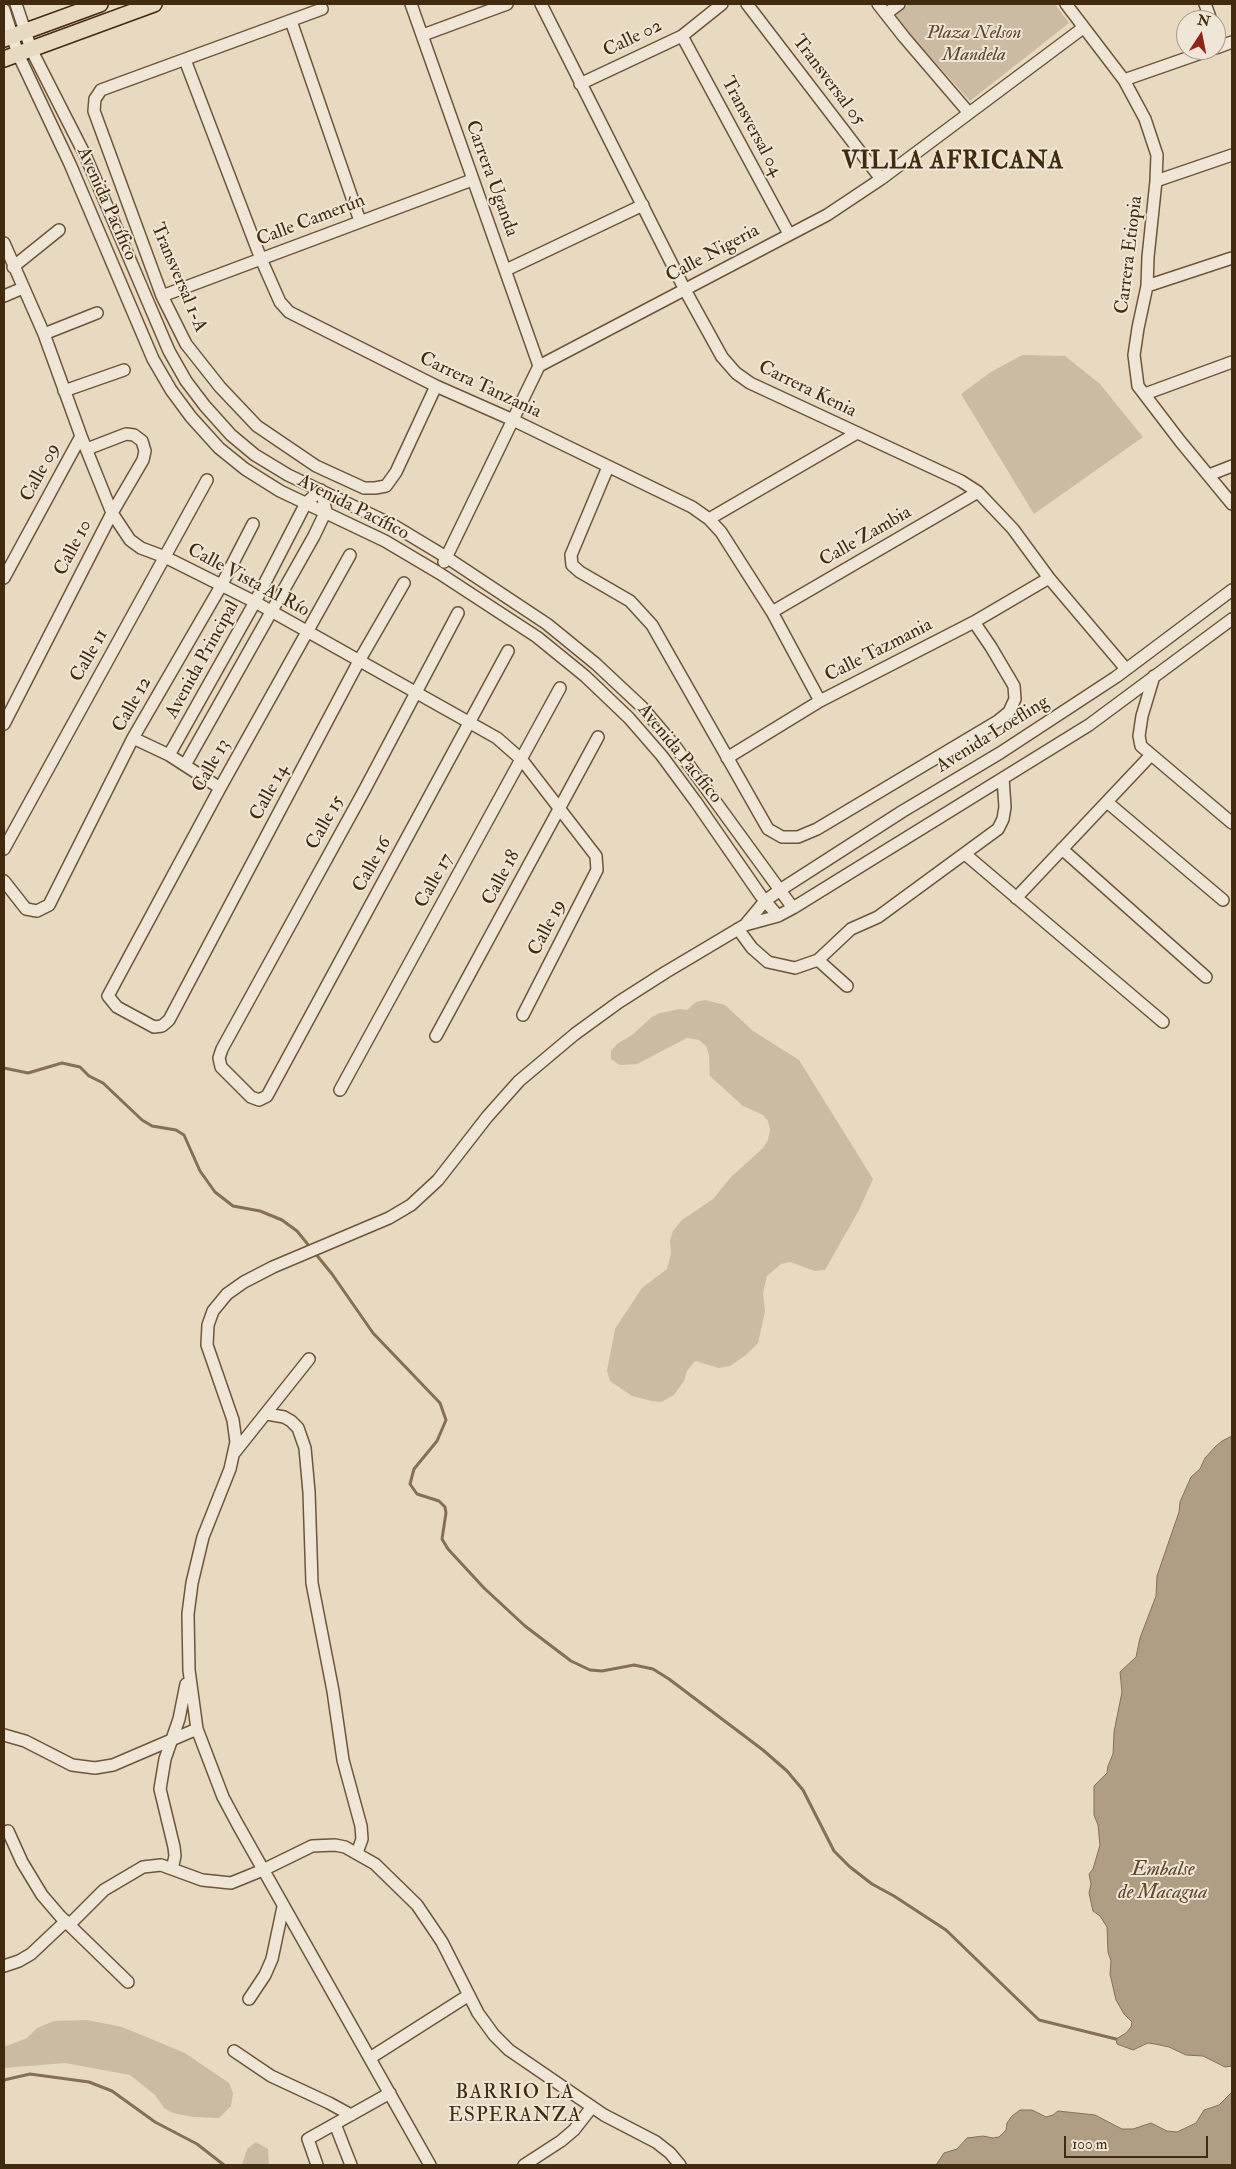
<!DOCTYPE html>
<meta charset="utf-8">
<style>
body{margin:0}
#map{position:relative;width:1236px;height:2169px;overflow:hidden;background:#e8d9c1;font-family:"IM FELL Double Pica",serif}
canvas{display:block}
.frame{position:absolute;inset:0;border:5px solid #422a0e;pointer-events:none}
.north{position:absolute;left:1176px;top:10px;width:50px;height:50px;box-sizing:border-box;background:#f0e6d7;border:1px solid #aa9b87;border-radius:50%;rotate:11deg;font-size:14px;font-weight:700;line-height:20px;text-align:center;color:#422a0e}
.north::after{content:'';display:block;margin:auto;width:18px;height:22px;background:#8f2418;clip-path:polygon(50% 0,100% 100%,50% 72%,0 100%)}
.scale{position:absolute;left:1064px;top:2136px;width:144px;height:22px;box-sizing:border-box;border:2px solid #422a0e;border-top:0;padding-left:6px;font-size:15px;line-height:18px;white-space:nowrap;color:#422a0e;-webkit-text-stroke:4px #f0e6d7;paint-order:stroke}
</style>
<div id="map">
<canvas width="1236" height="2169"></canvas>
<div class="frame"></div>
<div class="north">N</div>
<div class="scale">100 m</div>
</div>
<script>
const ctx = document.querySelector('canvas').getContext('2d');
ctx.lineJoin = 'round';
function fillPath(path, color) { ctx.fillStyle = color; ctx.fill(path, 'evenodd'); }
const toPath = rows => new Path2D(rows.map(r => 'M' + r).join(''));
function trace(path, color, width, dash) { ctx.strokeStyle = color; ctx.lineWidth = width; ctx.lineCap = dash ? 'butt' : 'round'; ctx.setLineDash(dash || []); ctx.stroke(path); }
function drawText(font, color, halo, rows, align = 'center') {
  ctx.font = font + ' "IM FELL Double Pica",serif'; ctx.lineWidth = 4; ctx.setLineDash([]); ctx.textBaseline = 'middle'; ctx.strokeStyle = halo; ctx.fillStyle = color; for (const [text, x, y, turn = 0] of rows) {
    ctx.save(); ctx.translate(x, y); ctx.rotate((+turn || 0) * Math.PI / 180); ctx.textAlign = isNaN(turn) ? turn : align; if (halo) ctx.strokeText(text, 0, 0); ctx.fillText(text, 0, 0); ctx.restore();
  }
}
fillPath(toPath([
 [909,4,1055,4,1069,23,970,101,894,17],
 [1022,355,1065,356,1100,384,1143,437,1034,514,961,394,991,372],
 [705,1000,725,1005,753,1031,799,1060,873,1179,859,1210,825,1270,815,1271,790,1262,781,1264,767,1276,763,1293,765,1312,758,1343,746,1355,730,1366,719,1368,695,1361,687,1371,684,1381,674,1395,661,1402,652,1401,632,1396,610,1381,607,1371,615,1329,642,1288,667,1269,671,1253,670,1240,673,1231,682,1220,713,1199,731,1177,763,1148,768,1140,770,1130,768,1121,763,1115,743,1106,710,1076,709,1055,706,1046,699,1040,687,1038,637,1064,620,1065,611,1059,611,1051,617,1044,632,1035,652,1017,660,1013,680,1009,687,1010,696,1002],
 [87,2020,122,2027,185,2053,229,2083,233,2093,231,2106,219,2118,193,2117,173,2113,164,2108,155,2095,130,2075,65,2063,4,2068,4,2047,27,2038,37,2028,54,2021],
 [256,2142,268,2149,269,2165,242,2165,247,2149]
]), '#ccbba3');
const water = toPath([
 [1232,1436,1232,2066,1225,2067,1203,2056,1186,2055,1169,2047,1155,2044,1148,2043,1133,2050,1117,2044,1116,2039,1126,2033,1131,2027,1132,2022,1124,2014,1116,2000,1110,1974,1111,1961,1108,1952,1107,1927,1100,1916,1093,1911,1089,1893,1091,1884,1089,1874,1093,1869,1100,1845,1098,1825,1094,1815,1094,1786,1107,1773,1108,1766,1113,1754,1114,1732,1122,1692,1120,1672,1136,1657,1140,1638,1156,1596,1157,1576,1179,1512,1180,1502,1191,1477,1200,1469,1205,1458,1215,1447,1222,1441,1232,1436],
 [1232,2092,1232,2165,936,2165,944,2153,957,2149,967,2138,983,2136,993,2138,999,2137,1006,2130,1007,2123,1012,2116,1020,2110,1032,2110,1046,2117,1053,2115,1058,2111,1095,2115,1122,2129,1133,2129,1151,2123,1167,2131,1177,2132,1196,2123,1204,2110,1219,2105,1232,2092]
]);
fillPath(water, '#b09e84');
trace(water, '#847055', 1);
trace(toPath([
 [4,1068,28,1073,62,1063,80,1067,89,1076,103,1083,142,1120,152,1126,176,1130,184,1135,200,1171,215,1192,233,1206,260,1211,282,1220,297,1231,332,1274,373,1333,440,1403,446,1420,437,1441,414,1469,410,1484,417,1494,439,1501,445,1507,446,1513,442,1539,448,1549,484,1588,525,1626,571,1661,590,1670,602,1671,634,1665,653,1669,669,1679,763,1750,787,1771,803,1790,834,1851,850,1867,872,1884,894,1896,946,1930,1039,2020,1116,2039],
 [4,2080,30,2074,89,2082,112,2091,155,2122,197,2144,224,2165]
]), '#847055', 3);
const minor = toPath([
 [16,4,31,49,86,157,169,351,186,381,205,406,231,435,255,455,288,475,393,525,446,557,547,624,596,664,642,707,675,746,793,908],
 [411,4,539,366],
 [541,4,685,290,722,357,736,373,750,383,961,481,978,492,1013,529,1049,578,1126,669],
 [747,4,881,179],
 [878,4,904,37,969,113],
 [1066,4,1124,80,1145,119,1157,155,1156,181,1148,257,1147,286,1138,328,1134,355,1138,386,1180,441,1232,504],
 [1205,4,1211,20],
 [322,9,101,90,95,99,94,111,162,296,186,344,220,387,257,426,316,466,364,488,375,488,386,486,396,472,436,386],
 [4,10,18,54,70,164,153,359,171,390,191,417,219,448,245,469,280,491,385,541,439,573,537,637,585,676,629,718,662,756,696,802,761,896,778,916],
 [886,14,899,4],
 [291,21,360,221],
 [423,35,507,4],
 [682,36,789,234],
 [1216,48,1232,42],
 [185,60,261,259,280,302,289,312,436,386,513,420,692,507,709,519,721,532,772,612,820,701],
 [1124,80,1210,50],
 [580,84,682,36,722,4],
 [1156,181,1232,155],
 [4,243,44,334,81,436,112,513,130,540,141,548,165,557,255,602,497,738,522,760,596,856,597,870,523,1015],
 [13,267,59,230],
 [506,270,643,205],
 [1147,286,1232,258],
 [4,296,23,288],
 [162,296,472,180],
 [44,334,97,313],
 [64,391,124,370],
 [1145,394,1232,362],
 [608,467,571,555,572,565,580,572,630,601,652,625,768,829,782,837,798,837,817,829,998,721,1009,712,1015,699,1014,686,991,647,974,622],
 [1209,475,1232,466],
 [709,519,857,433],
 [350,555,220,788,108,996,117,1007,154,1027,162,1026,169,1020,359,661,404,583],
 [444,562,539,366,827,215,881,179,1083,28],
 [4,578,81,436],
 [772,612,978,492],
 [458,613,365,789,222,1049,219,1058,221,1067,251,1097,259,1100,267,1096,508,651],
 [1154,676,1142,716,1139,736,1141,746,1232,823],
 [4,724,112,513,143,460,145,451,142,441,134,435,126,434,87,449],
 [133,738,169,755,220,788],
 [169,755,255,602,306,503,321,490,326,511,314,536,185,765],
 [727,758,820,701,974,622,1049,578],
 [1107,802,1223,900],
 [4,849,207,480],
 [1062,849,1206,977],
 [965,854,1163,1022],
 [4,881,26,909,37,911,49,905,133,738,221,586,253,524],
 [1016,898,1151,755],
 [745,925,765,901,780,890,903,811,1000,753,1116,677,1232,590],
 [738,929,752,948,768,962,795,968,818,960,847,986],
 [818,960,851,929,878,917,998,829,1003,819,1005,807,1003,778],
 [436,1036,598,737],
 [340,1090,560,688],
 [267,1414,284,1417,291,1421,298,1428,305,1448,309,1492,312,1583,333,1691,343,1760,361,1826,362,1839,357,1853],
 [235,1452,309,1359],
 [4,1735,25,1741,72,1765,95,1768,113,1765,197,1729],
 [8,1831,22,1862,42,1895,60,1916,128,1982],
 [172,1869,175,1856,174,1847,160,1789,165,1759,179,1719,186,1684],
 [69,1925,104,1890,143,1867,161,1865,202,1880,231,1883,263,1870,312,1846,335,1845,345,1847,375,1864,417,1905,442,1942,478,2013,494,2035,509,2050,604,2115,656,2142,670,2153,680,2165],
 [4,1966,19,1961,31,1954,66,1921],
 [249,1999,265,1975,272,1959,283,1907],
 [234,2051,271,2076,329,2103,351,2115],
 [370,2058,469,1995],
 [335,2124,351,2165],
 [317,2165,308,2139,390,2093],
 [430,2165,238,1825,223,1797,197,1729,189,1670,188,1614,192,1583,203,1537,230,1469,236,1442,233,1420,207,1345,208,1325,213,1311,227,1294,244,1282,273,1267,389,1218,411,1205,438,1180,487,1117,519,1081,575,1034,619,1002,666,972,745,925,778,916,793,908,1089,725,1232,619],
 [524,2165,561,2141,574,2130,592,2107]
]);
const major = toPath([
 [4,39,100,4],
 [4,59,154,4]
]);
trace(minor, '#6c563b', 14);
trace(major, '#422a0e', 18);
trace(minor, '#f0e6d7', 11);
trace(major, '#e8d9c1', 15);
drawText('italic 19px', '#5e472c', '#f0e6d7', [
 ["Plaza Nelson",974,34],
 ["Mandela",974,56]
]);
drawText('19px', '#422a0e', '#f0e6d7', [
 ["Calle 02",633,39,-26],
 ["Transversal 05",828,81,53],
 ["Transversal 04",751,127,62],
 ["Carrera Uganda",491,179,70],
 ["Avenida Pacífico",106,204,66],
 ["Calle Camerún",311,221,-21],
 ["Calle Nigeria",713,254,-28],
 ["Carrera Etiopia",1130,255,-83],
 ["Transversal 1-A",178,278,67],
 ["Carrera Tanzania",480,386,25],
 ["Carrera Kenia",807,390,26],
 ["Calle 09",41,473,-62],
 ["Avenida Pacífico",353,508,27],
 ["Calle Zambia",866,537,-30],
 ["Calle 10",74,548,-63],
 ["Calle Vista Al Río",248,581,28],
 ["Calle Tazmania",879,651,-27],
 ["Calle 11",90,656,-61],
 ["Avenida Principal",203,660,-61],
 ["Calle 12",133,705,-61],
 ["Avenida Loefling",993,735,-32],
 ["Avenida Pacífico",679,754,51],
 ["Calle 13",212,766,-61],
 ["Calle 14",270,793,-62],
 ["Calle 15",326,823,-61],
 ["Calle 16",373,865,-61],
 ["Calle 18",502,878,-62],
 ["Calle 17",435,881,-61],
 ["Calle 19",548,928,-63]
]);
drawText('italic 20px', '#5e472c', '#f0e6d7', [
 ["Embalse",1163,1871],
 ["de Macagua",1163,1894]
]);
ctx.letterSpacing = '1px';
drawText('20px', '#422a0e', '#f0e6d7', [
 ["BARRIO LA",515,2094],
 ["ESPERANZA",515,2117]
]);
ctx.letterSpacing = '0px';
ctx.letterSpacing = '1px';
drawText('bold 24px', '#422a0e', '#f0e6d7', [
 ["VILLA AFRICANA",953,163]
]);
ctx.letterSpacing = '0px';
</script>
